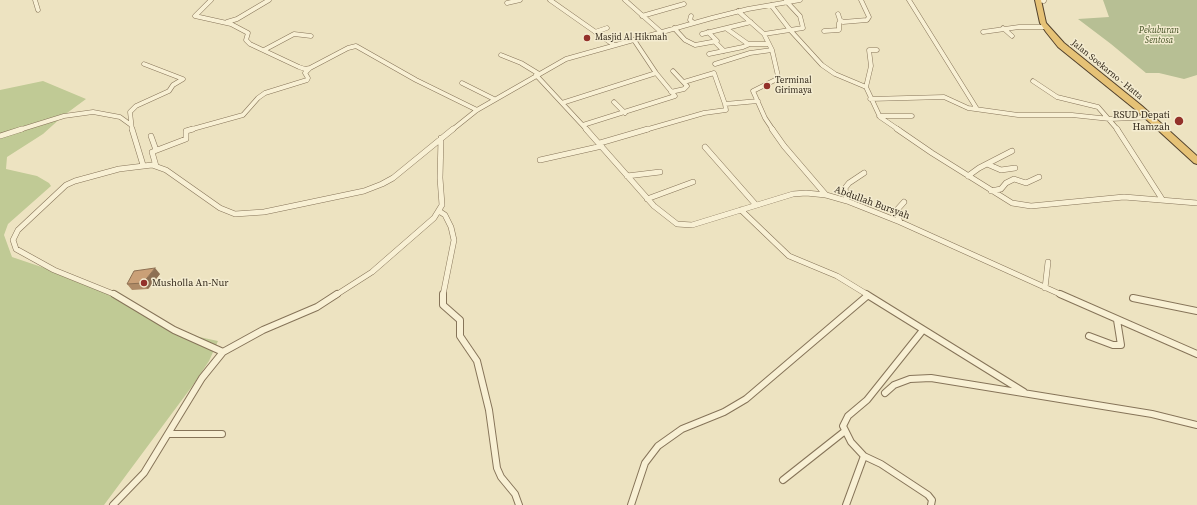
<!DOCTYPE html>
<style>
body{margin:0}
canvas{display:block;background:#ede3c1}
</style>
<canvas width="1197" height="505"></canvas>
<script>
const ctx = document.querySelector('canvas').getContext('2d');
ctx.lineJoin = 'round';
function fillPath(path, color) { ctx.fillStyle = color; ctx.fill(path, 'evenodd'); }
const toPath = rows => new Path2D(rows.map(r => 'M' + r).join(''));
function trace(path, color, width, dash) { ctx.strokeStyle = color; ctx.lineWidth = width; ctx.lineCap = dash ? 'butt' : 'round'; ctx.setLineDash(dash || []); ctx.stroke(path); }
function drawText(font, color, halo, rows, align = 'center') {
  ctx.font = font + ' "Source Serif 4",serif'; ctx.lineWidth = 3; ctx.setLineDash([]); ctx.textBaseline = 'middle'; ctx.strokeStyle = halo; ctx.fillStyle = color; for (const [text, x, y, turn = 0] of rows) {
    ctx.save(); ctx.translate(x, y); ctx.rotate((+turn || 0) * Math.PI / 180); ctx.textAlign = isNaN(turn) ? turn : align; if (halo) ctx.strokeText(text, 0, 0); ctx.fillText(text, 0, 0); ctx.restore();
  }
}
fillPath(toPath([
 [43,81,86,99,63,116,43,134,7,157,6,169,37,176,49,183,51,186,8,224,4,235,12,257,86,282,171,331,218,341,209,361,193,385,104,505,0,505,0,90]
]), '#c0ca95');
fillPath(toPath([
 [1103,0,1197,0,1197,75,1184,79,1159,73,1146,73,1111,44,1078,19,1109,17]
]), '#b7bf94');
const minorFar2 = toPath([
 [35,0,38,10],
 [211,0,195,16,231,24,248,33,246,40,250,44,299,67,305,69,310,68,348,48,356,46,416,80,477,110],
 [550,0,614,45],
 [625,0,661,32],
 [909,0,977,109],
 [1038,0,1044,1],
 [507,3,520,0],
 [771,5,791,31,822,65,835,74,866,87],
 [738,11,764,34,772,50,778,76,777,79,753,91,765,118,773,130],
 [838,14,840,20,843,22,867,20,869,17,861,0],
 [642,16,684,4],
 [691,16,690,20,694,23],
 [227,22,237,19,269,0],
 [674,28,685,40,695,45,717,41,708,32],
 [1003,28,1012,36],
 [727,29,748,44,769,44],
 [824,31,839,30,839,23,841,21],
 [595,32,607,28],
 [983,32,1019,27,1046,27],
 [702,34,751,22],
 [764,34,803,28,800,16,786,1],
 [715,42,724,51],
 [264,50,294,34,311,36],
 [877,50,869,50,871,66,866,87,880,117,899,130],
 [709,54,743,47,750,44],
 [501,55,521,63,539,74],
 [715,64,750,53,772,50],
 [536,75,587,130],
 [1033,81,1057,97,1098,107,1118,130],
 [684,82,714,73,725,104],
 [462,83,494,99],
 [671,92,684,89,687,86,673,71],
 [870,99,944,97,968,108,1018,115,1072,115,1110,119,1155,117],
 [614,102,625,113],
 [562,103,656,73],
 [879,116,912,116],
 [583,125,675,96,656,73,634,40],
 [19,130,64,116,93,112,120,117,131,125],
 [132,130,130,112,136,106,169,91,173,85,183,79,144,64],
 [189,130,243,115,258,98,265,93,307,80,308,78,305,73,310,68],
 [452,130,477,110,566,59,712,18,748,9,800,0],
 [645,130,704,113,726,110,725,104,758,101]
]);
const minorFar1 = toPath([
 [132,129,143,165],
 [586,129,654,206,677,224,692,225,793,194,806,193,826,195,847,201,900,222,1062,295],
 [772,129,784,146,826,195],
 [897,129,932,153,1012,203,1031,206,1124,197,1197,203],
 [1117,129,1162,199],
 [0,136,22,129],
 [151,136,156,150],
 [600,143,648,129],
 [705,147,756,205],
 [540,160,602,146],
 [987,164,1001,170,1015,168],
 [156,166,152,152,186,139,186,131,193,129],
 [627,176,660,172],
 [968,176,979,168,1012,151],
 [991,191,1001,189,1006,183,1014,179,1026,183,1039,177],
 [647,199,693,182],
 [847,201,845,188,849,183,864,173],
 [741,210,789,256,837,276,868,295],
 [439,211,445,215,451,227,454,240,443,295],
 [900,222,896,211,904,202],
 [1045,288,1048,262],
 [116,295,54,270,16,249,13,240,18,230,66,185,75,181,119,169,152,165,166,170,220,208,235,214,264,212,364,191,382,184,393,178,453,129],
 [336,295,372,272,434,218,442,205,440,178,441,138]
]);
const minor = toPath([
 [443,294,443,305,460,320,460,336,477,361,489,410,497,468,501,477,515,494,519,505],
 [866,294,1024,392],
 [1060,294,1197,354],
 [1133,298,1197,311],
 [1089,336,1113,345,1121,345,1117,320],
 [223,352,263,330,317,307,337,294],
 [885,393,894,385,910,379,931,378,1152,414,1197,425],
 [168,434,222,434],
 [864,456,881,464,928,495,932,500,931,505],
 [783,480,845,431],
 [113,505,144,473,202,378,223,352,174,330,114,294],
 [631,505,645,463,658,446,682,429,724,412,746,399,867,296],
 [846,505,864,456,851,442,843,426,848,416,867,400,923,330]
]);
const trunk = toPath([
 [1035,0,1041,0,1046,23,1064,43,1142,106,1197,156,1197,164,1194,163,1136,110,1058,47,1046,32,1040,23,1035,0]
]);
trace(minorFar2, '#867459', 5);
trace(minorFar1, '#867459', 6);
trace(minor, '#867459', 8);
trace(trunk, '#53422d', 2);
trace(minorFar2, '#f8f0d4', 4);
trace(minorFar1, '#f8f0d4', 5);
trace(minor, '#f8f0d4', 6);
fillPath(trunk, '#e6c276');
fillPath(toPath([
 [160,274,148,289,132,290,127,284]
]), '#ae8a66');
fillPath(toPath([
 [155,268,160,274,148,289,143,283]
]), '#8d7053');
const building = toPath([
 [155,268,143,283,127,284,134,271,155,268]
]);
fillPath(building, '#caa077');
trace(building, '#8d7053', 1);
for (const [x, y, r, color] of [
 [587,38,4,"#93312a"],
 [767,86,4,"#93312a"],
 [1179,121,5,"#93312a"],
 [144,283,4,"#93312a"]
]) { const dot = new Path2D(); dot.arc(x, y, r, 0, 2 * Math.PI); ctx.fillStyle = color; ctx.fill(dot); trace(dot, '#f4ecd0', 1.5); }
drawText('italic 9px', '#435124', '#f4ecd0', [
 ["Pekuburan",1159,31],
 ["Sentosa",1159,41]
]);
drawText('9px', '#352b1d', '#f4ecd0', [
 ["Masjid Al Hikmah",595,38],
 ["Terminal",775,81],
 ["Girimaya",775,91]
], 'left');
drawText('9px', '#352b1d', '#f4ecd0', [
 ["Jalan Soekarno - Hatta",1107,70,39]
]);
drawText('10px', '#352b1d', '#f4ecd0', [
 ["RSUD Depati",1170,115],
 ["Hamzah",1170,127],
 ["Musholla An-Nur",152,283,"left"]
], 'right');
drawText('10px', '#352b1d', '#f4ecd0', [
 ["Abdullah Bursyah",872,203,20]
]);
</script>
